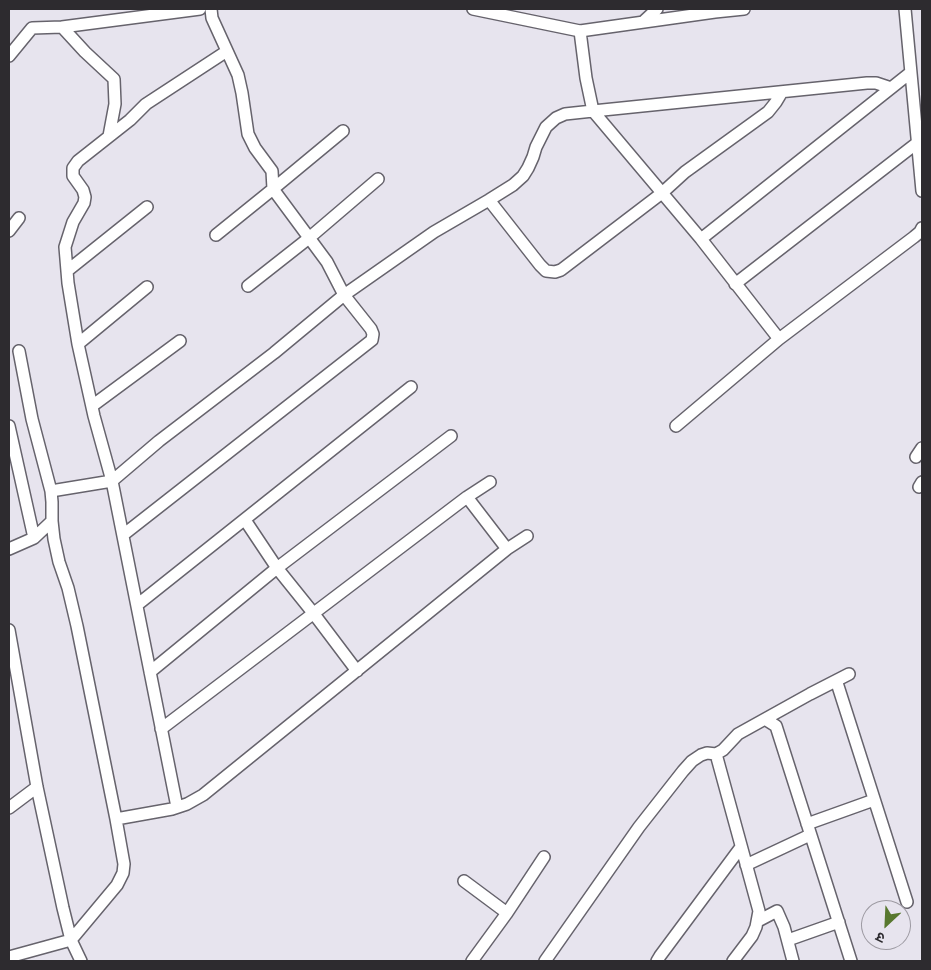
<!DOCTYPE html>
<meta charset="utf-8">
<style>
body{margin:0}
#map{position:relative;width:931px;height:970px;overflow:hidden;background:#e7e4ee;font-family:Manrope,"Noto Sans Devanagari",sans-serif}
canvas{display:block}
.frame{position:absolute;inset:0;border:10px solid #2d2b2f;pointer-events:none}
.north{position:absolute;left:861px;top:900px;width:50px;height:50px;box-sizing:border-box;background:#e7e4ee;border:1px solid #9d9aa2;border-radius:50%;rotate:205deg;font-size:14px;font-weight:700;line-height:20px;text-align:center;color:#2d2b2f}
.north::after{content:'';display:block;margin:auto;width:18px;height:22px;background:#58782f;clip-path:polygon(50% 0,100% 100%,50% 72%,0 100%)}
</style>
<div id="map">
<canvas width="931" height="970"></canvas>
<div class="frame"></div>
<div class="north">उ</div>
</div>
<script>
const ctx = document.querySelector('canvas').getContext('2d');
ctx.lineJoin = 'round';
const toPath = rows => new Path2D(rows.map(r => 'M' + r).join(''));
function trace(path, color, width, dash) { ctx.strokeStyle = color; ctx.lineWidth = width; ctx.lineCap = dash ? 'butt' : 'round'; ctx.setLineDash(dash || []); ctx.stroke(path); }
const street = toPath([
 [905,9,922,191],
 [643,22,657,9],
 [62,27,200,9],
 [580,31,715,12,744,9],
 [9,56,32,28,62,27,85,52,114,79,115,104,109,136],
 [593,111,867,83,876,83,891,88],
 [593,111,701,239,779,339],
 [489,200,540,265,546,271,555,272,561,270,662,193,685,172,768,112,776,102,782,92],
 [9,231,19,218],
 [216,235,273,189,343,131],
 [701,239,910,73],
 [67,271,147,207],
 [735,284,917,143],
 [248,286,309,238,378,179],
 [78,344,147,287],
 [19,351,32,419,51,491],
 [92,406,180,341],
 [9,426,34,538],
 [676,426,779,339,914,237,920,232,922,228],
 [916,457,922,448],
 [919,487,922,482],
 [467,497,507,549],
 [245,520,277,568,314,614,357,671],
 [52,521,54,539,59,562,68,588,77,626,116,819],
 [123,535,372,340,373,334,371,329,344,295,327,262,273,189,272,171,255,148,248,134,242,93,238,75,212,18,211,9],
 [9,549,34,538,52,521,52,502,51,491,112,481,159,441,274,353,344,295,434,232,489,200,513,185,523,176,528,168,533,157,536,147,546,127,556,118,565,114,593,111,586,78,580,31,473,9],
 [137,605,411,387],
 [9,630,37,787,63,908,71,940,81,961],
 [150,672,277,568,451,436],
 [849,674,810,694,765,719,776,726,851,961],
 [838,686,907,902],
 [161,729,467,497,490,482],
 [716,754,759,911,756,927,752,936,733,961],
 [177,807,112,481,94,416,78,344,68,283,65,247,73,222,84,203,85,197,83,190,73,176,73,168,78,161,130,120,146,104,227,51],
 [9,808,37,787],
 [807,824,874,800],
 [746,865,810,835],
 [464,881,507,913],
 [758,921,777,911,784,927,793,961],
 [788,940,839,922],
 [9,957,71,940,117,885,123,873,124,864,116,819,172,809,187,804,203,795,507,549,527,536],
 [472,961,507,913,544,857],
 [545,961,639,827,683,771,692,761,701,755,707,753,716,754,723,750,738,734,765,719],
 [657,961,660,956,741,847]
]);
trace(street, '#66636c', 14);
trace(street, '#fff', 11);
</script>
